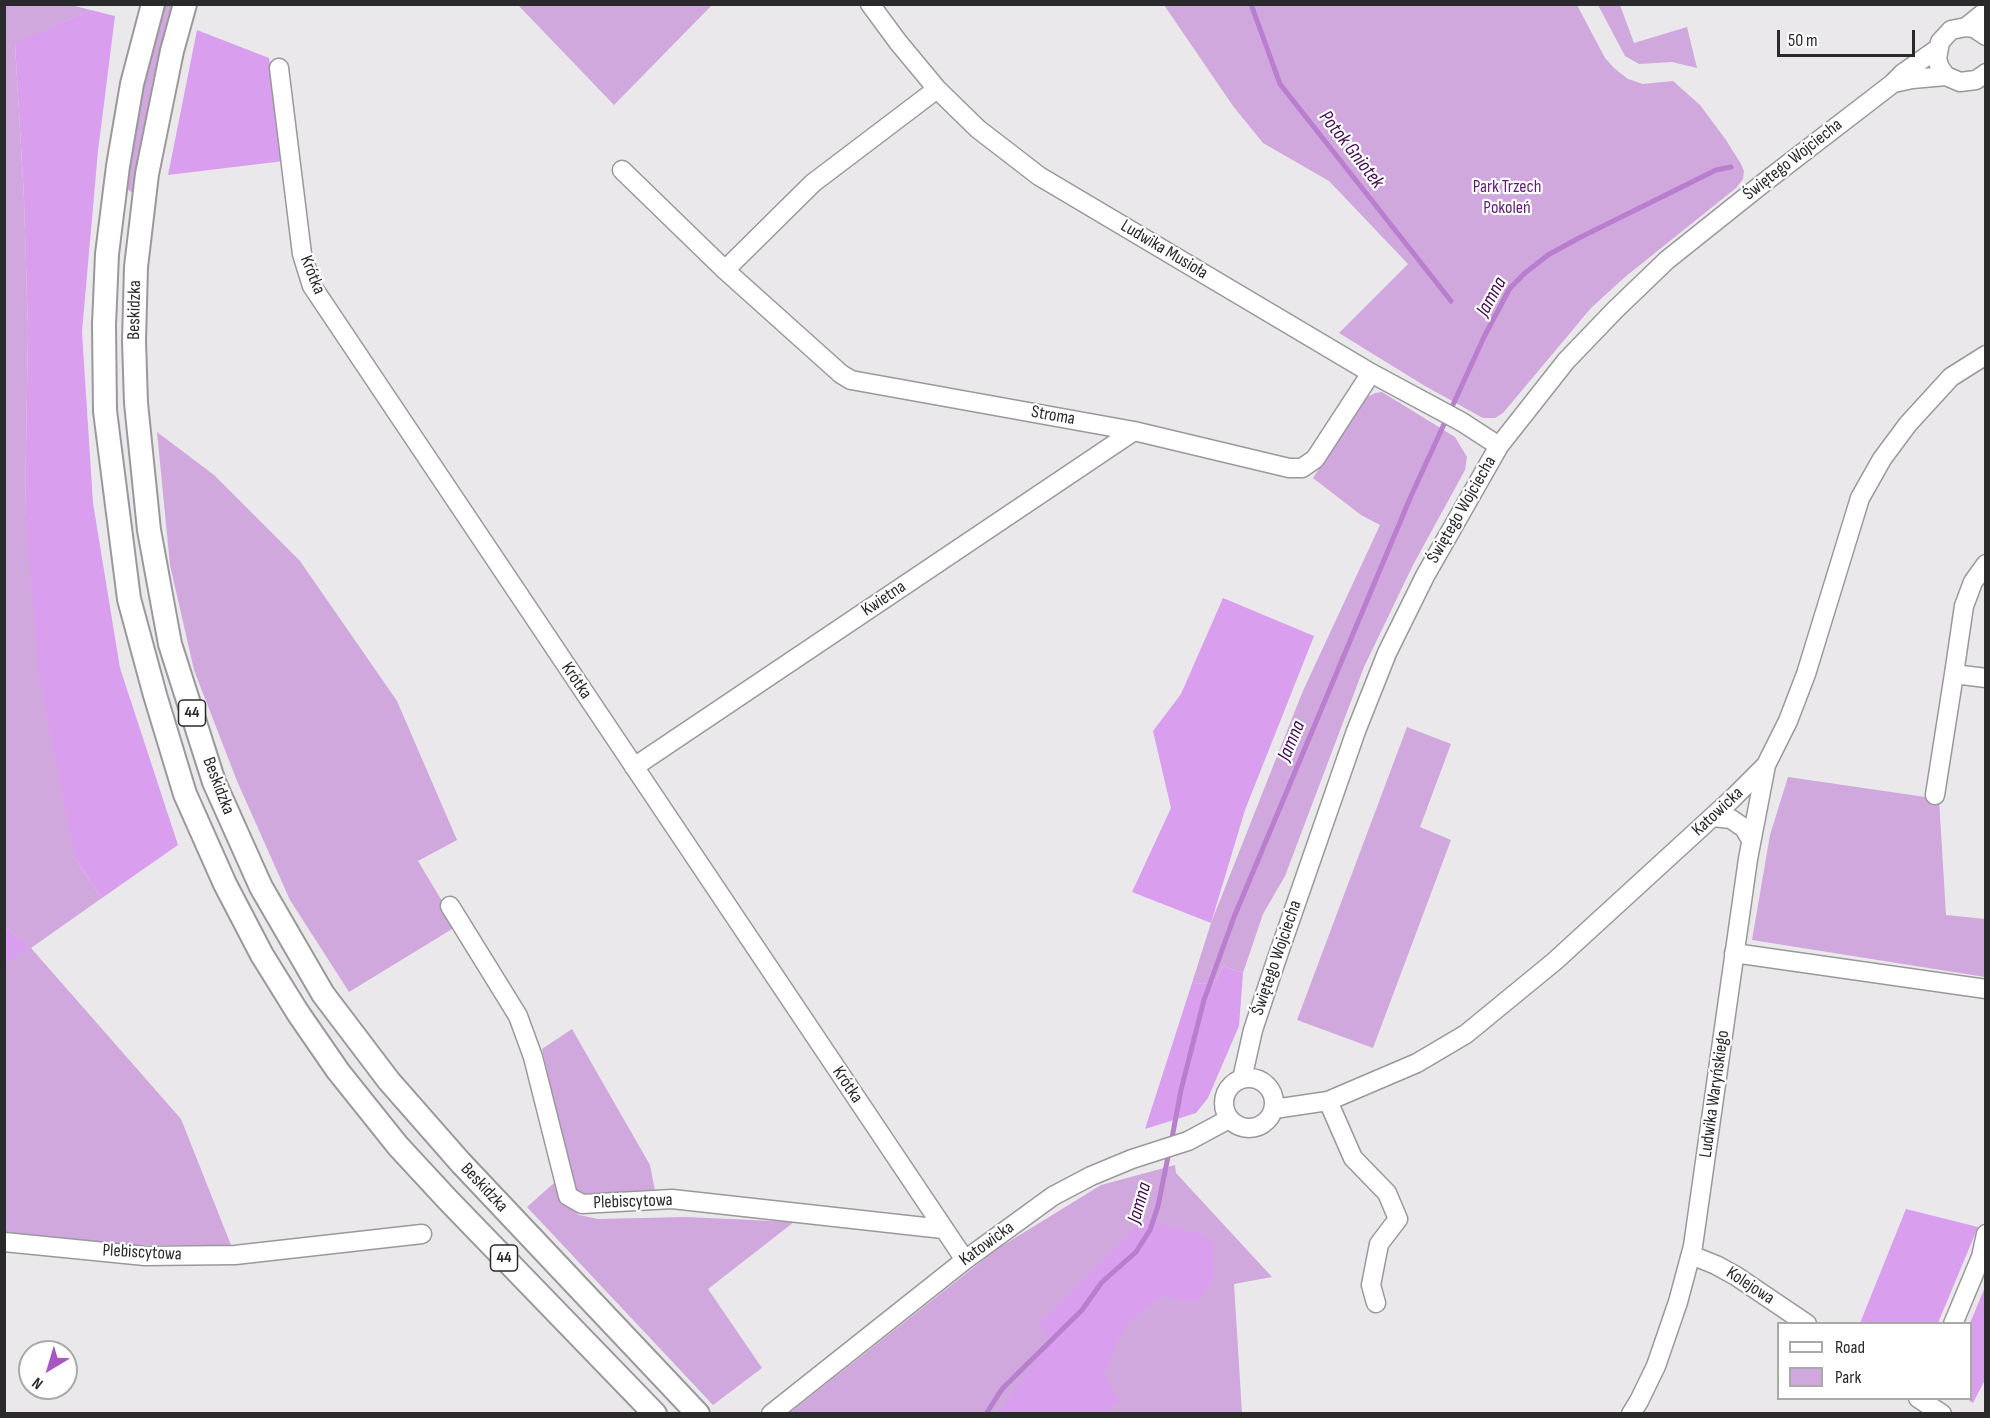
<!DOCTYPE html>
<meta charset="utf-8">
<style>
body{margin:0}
#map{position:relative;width:1990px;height:1418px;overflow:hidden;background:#eae8eb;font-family:"Sofia Sans Condensed",sans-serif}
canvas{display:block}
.frame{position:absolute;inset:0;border:6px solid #2a292b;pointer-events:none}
.legend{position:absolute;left:1777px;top:1322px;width:195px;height:78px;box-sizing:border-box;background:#fff;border:2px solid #aaa9aa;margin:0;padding:8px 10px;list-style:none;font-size:18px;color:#2a292b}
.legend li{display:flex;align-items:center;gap:12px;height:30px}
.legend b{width:30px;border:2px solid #aaa9aa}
.north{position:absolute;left:18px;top:1340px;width:60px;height:60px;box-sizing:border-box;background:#fff;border:2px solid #aaa9aa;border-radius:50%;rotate:218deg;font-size:16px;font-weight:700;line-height:24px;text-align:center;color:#2a292b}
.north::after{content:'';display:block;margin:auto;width:21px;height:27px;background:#a955c4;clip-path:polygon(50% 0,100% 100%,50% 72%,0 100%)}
.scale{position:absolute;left:1777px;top:30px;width:138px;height:27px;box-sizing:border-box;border:3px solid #2a292b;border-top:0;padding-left:8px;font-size:18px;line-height:21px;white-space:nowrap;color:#2a292b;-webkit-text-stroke:4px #fff;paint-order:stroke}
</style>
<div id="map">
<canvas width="1990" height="1418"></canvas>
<div class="frame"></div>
<ul class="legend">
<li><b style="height:8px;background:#fff"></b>Road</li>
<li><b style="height:16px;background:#d0a8de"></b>Park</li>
</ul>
<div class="north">N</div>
<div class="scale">50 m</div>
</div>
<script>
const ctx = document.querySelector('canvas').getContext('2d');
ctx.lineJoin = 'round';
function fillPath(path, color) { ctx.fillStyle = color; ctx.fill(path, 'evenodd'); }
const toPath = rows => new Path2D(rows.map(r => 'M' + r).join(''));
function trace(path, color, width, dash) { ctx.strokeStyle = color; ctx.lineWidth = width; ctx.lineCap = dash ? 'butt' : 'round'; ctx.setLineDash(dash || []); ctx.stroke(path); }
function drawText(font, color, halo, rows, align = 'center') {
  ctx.font = font + ' "Sofia Sans Condensed",sans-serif'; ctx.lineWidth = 4.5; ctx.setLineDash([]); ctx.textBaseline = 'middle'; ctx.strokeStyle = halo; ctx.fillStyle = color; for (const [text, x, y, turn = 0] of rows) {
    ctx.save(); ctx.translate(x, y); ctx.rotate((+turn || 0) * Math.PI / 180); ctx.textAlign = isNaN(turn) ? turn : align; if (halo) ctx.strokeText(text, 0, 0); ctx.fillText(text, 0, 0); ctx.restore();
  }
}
fillPath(toPath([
 [5,5,71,5,91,10,15,44,24,198,28,330,25,509,75,858,102,898,31,948,181,1119,231,1245,111,1245,5,1233,4,963,30,948,4,926],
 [164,5,173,5,153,79,134,194,127,189,138,115,146,74],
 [518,5,712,5,614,105],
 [1164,5,1577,5,1605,58,1614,68,1628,79,1643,84,1673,81,1700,105,1726,140,1741,164,1744,171,1743,179,1736,188,1625,277,1591,308,1503,413,1495,418,1483,418,1425,386,1339,333,1408,264,1329,181,1263,143,1233,106],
 [1598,5,1620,5,1634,43,1687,27,1697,68,1672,62,1639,64,1625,56],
 [1382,392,1455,437,1467,457,1465,470,1413,565,1364,667,1285,876,1263,914,1243,973,1223,966,1216,980,1204,984,1192,983,1211,923,1302,693,1380,525,1361,515,1313,478,1365,398,1375,393],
 [157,432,214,475,300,561,397,701,457,840,418,861,457,926,349,992,290,900,237,781,194,670,170,565],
 [1407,727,1451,744,1420,827,1451,840,1373,1048,1297,1020],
 [1788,777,1939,799,1946,915,1985,919,1985,977,1752,940,1770,835],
 [572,1029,650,1165,655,1191,585,1197,573,1188,542,1049],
 [1175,1165,1176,1173,1272,1277,1234,1284,1242,1413,788,1414,997,1249,1101,1185],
 [554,1183,563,1202,579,1215,598,1219,686,1217,794,1222,708,1289,762,1368,713,1405,527,1207]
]), '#d0a8de');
fillPath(toPath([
 [91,10,115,16,98,151,82,332,93,503,120,668,178,845,102,898,75,858,39,676,25,509,28,330,24,198,15,43],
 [197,30,269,58,284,161,168,175],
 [1223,598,1314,636,1245,810,1211,923,1132,892,1171,808,1153,731,1181,694],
 [4,926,31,948,5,963,4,963],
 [1223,966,1243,973,1239,1026,1208,1098,1196,1113,1145,1129,1192,983,1204,984,1216,980],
 [1906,1209,1978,1227,1938,1323,1860,1323],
 [1142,1221,1197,1232,1212,1241,1214,1278,1195,1302,1162,1296,1124,1326,1104,1374,1119,1401,1104,1413,997,1413,1052,1341,1039,1324],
 [1985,1287,1985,1380,1973,1403,1967,1399,1970,1398,1970,1323]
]), '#da9eef');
trace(toPath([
 [1251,4,1280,84,1451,301],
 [1171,1143,1181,1090,1204,1000,1234,917,1411,496,1485,335,1510,288,1525,273,1548,255,1577,239,1716,170,1731,167],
 [986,1414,1002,1389,1082,1310,1102,1282,1136,1252,1150,1230,1158,1206,1169,1152]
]), '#b97ecd', 5);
const minor = toPath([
 [870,4,898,42,937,89,978,129,1039,176,1371,373,1462,422,1499,446],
 [1966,27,1986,11],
 [1986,36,1974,28,1966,27,1951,30,1940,42,1937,59,1940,68,1946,76,1960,82,1976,80,1986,73],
 [279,68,302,254,312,286,965,1260],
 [1894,83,1912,79,1946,76],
 [622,170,725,270,841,374,851,380,1134,431,1289,468,1302,468,1315,459,1371,373],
 [725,270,813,183,937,89],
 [1954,674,1964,606,1973,582,1986,564],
 [634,767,1134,431],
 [1935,795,1954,674,1986,678],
 [1713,817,1731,819,1744,828,1751,840],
 [450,906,518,1016,533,1057,568,1196,582,1204,672,1199,943,1229],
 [1734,953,1986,989],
 '1224 1103a25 25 0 1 1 50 0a25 25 0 1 1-50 0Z',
 [1242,1079,1253,1030,1276,961,1356,731,1387,653,1425,576,1499,446,1566,361,1615,310,1667,260,1766,181,1892,84,1903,73,1937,49],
 [1328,1101,1353,1158,1387,1193,1398,1219,1379,1244,1371,1285,1376,1303],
 [1274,1109,1328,1101,1417,1063,1466,1034,1555,961,1732,799,1766,765,1788,721,1806,674,1860,498,1882,459,1908,424,1951,377,1986,355],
 [4,1242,145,1256,235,1255,422,1234],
 [1691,1255,1716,1265,1736,1276,1807,1324],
 [1953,1324,1981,1257,1986,1234],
 [1918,1398,1942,1414],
 [771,1414,965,1260,1053,1196,1091,1176,1132,1159,1188,1141,1229,1119],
 [1631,1414,1639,1401,1656,1366,1678,1302,1693,1246,1748,859,1766,765]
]);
const major = toPath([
 [153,4,132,84,118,166,107,254,104,325,105,411,129,599,155,695,185,794,225,884,262,955,298,1013,338,1071,398,1146,448,1200,655,1414],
 [185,4,172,51,147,174,136,267,134,341,136,403,149,530,170,644,214,782,261,887,323,994,389,1081,461,1163,698,1414]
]);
trace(minor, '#9a989b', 21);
trace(major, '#9a989b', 26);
trace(minor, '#fff', 18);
trace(major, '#fff', 22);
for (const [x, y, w] of [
 [192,713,27],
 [504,1258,27]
]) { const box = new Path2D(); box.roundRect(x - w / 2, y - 13, w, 26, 4.5); ctx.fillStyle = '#fff'; ctx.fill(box); trace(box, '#2a292b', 1.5); }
drawText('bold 16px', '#2a292b', null, [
 ["44",192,713],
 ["44",504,1258]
]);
drawText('18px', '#2a292b', '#fff', [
 ["Świętego Wojciecha",1793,160,-38],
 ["Ludwika Musioła",1164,250,31],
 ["Krótka",312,275,68],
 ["Beskidzka",135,310,-89],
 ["Stroma",1053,416,10],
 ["Świętego Wojciecha",1462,510,-60],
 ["Kwietna",884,599,-34],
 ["Krótka",576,681,56],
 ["Beskidzka",218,786,69],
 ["Katowicka",1718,812,-43],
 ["Świętego Wojciecha",1277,958,-71],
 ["Krótka",847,1085,56],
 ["Ludwika Waryńskiego",1715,1094,-82],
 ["Beskidzka",484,1188,47],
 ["Plebiscytowa",633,1202,-2],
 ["Katowicka",987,1244,-36],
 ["Plebiscytowa",142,1253,3],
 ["Kolejowa",1750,1286,33]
]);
drawText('18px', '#631978', '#fff', [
 ["Park Trzech",1507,187],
 ["Pokoleń",1507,208]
]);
drawText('italic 20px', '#430a53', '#fff', [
 ["Potok Gniotek",1351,150,52],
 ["Jamna",1492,297,-61],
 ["Jamna",1292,741,-67],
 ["Jamna",1140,1203,-74]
]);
</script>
